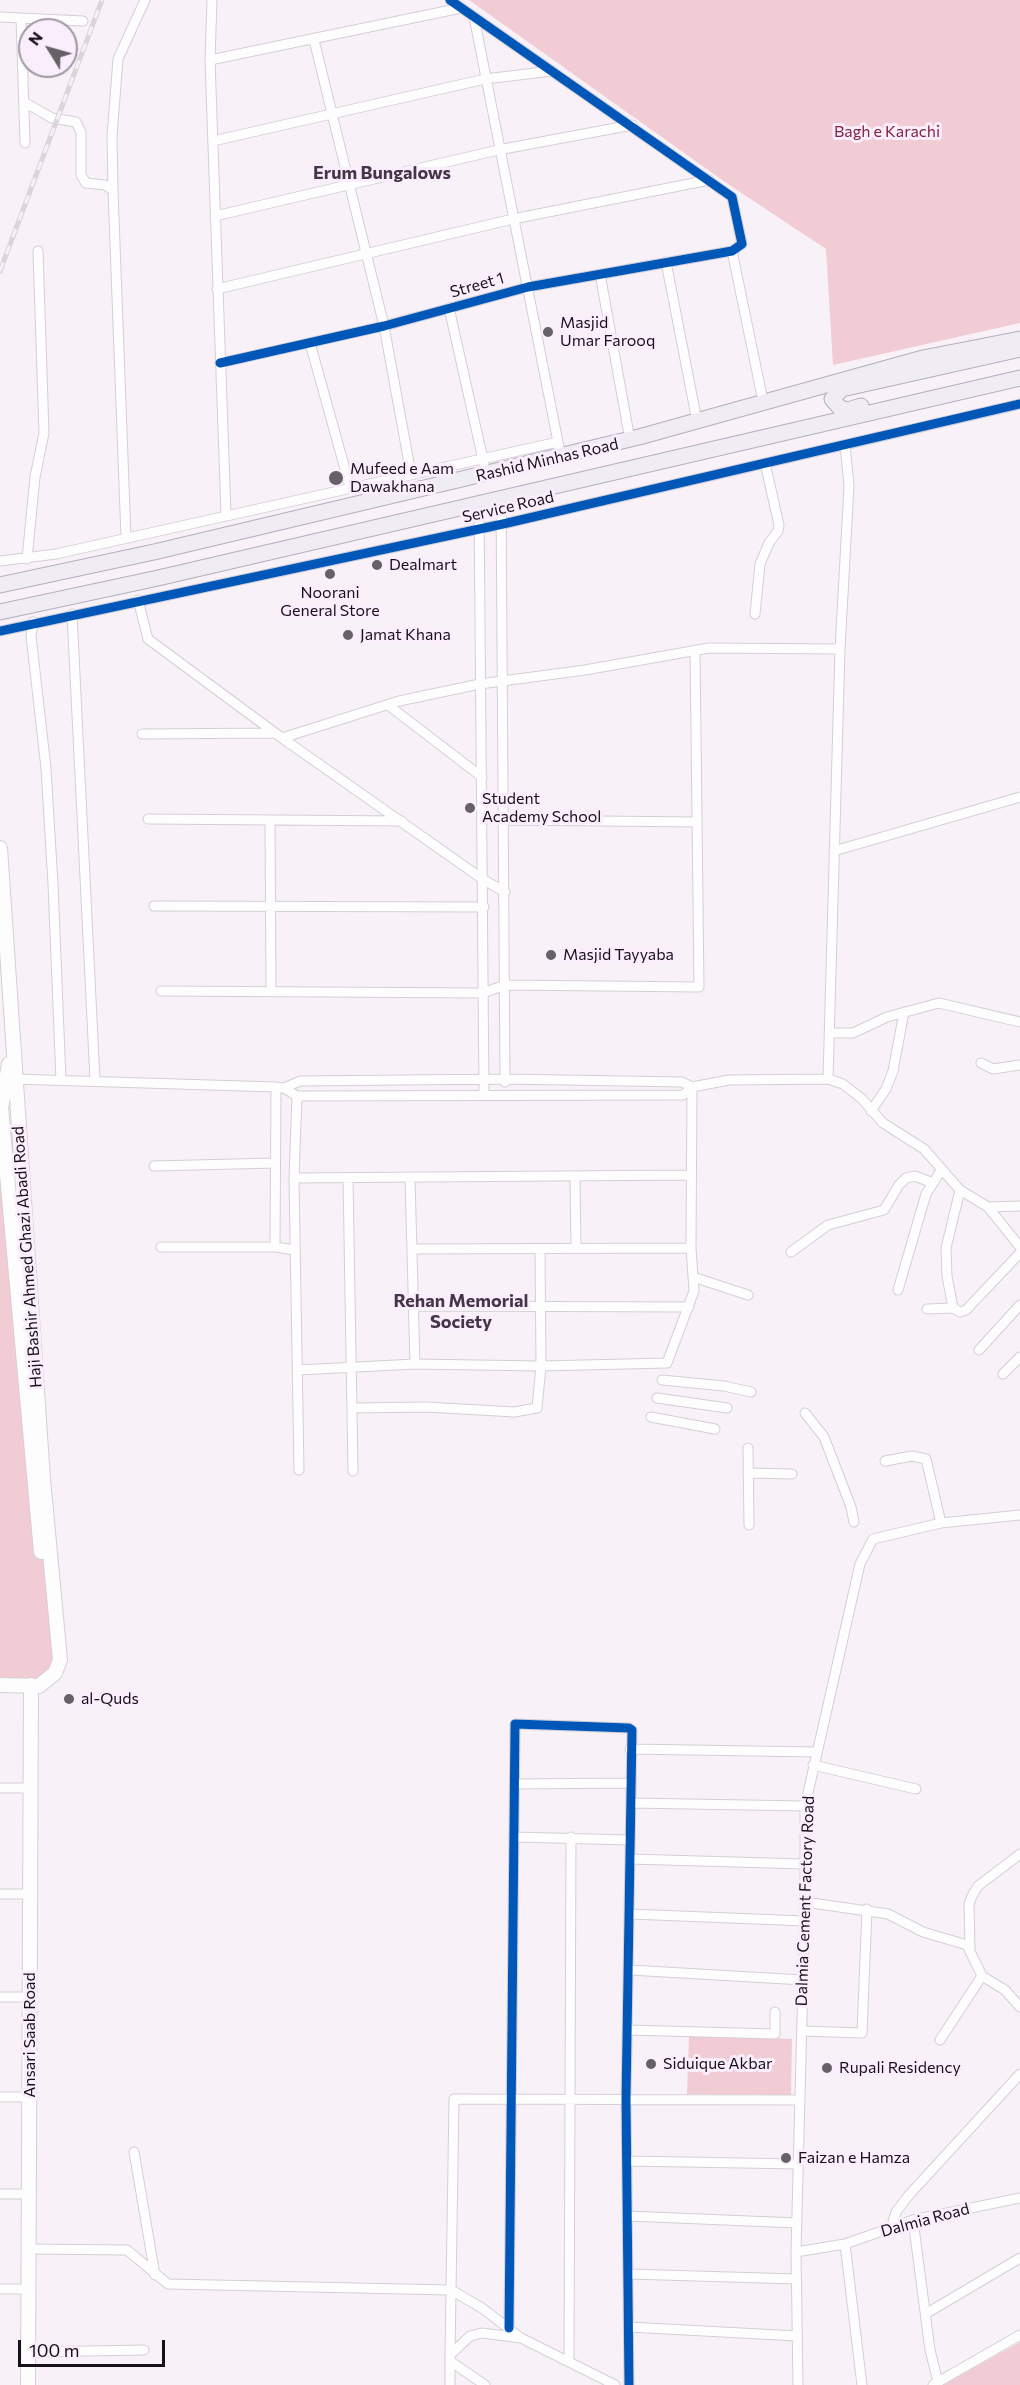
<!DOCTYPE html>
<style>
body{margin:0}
#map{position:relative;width:1020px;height:2385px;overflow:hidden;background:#f8f2f8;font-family:Commissioner,sans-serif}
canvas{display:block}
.north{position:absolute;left:18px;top:18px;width:60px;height:60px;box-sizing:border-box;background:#faeefc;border:2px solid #9f96a1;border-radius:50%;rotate:307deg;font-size:16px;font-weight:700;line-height:24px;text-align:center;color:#171119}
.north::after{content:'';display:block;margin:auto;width:21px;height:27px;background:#666067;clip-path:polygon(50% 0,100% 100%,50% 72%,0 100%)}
.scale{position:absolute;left:18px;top:2340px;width:147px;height:27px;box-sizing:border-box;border:3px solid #171119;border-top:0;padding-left:8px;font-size:18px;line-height:21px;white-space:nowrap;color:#171119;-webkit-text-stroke:4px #faeefc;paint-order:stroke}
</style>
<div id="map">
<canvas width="1020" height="2385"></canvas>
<div class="north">N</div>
<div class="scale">100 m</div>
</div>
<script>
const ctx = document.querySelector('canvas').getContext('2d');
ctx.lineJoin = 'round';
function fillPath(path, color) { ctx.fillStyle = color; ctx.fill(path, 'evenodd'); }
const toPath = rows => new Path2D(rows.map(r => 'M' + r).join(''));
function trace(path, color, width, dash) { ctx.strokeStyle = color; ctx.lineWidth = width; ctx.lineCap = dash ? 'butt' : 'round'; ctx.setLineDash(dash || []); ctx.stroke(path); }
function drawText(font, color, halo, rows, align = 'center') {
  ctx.font = font + ' Commissioner,sans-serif'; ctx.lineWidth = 6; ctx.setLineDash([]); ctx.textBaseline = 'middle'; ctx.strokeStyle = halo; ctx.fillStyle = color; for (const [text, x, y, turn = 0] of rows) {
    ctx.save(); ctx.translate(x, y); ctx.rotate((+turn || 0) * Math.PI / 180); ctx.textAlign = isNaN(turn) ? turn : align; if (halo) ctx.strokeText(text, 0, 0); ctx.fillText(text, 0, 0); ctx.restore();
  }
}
fillPath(toPath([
 [469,0,1020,0,1020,323,833,365,826,249,725,182],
 [0,1157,60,1660,31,1685,0,1685],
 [689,2035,792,2039,791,2095,687,2094],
 [1020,2342,1020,2385,944,2385,950,2381]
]), '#f2ccd5');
const street = toPath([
 [212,0,210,60,226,515],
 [0,17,83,21],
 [474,17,559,447],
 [21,18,25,143],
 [314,40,384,326,411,474],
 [210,60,461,8],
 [24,102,52,118,76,122,81,132,81,175,86,183,105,185,113,190,126,538],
 [213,141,485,79,552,71],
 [113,190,112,136,118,59,145,0],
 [215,216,498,150,632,125],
 [732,251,763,401],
 [666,262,697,421],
 [600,274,630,440],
 [217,289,513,219,709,180],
 [449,308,484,464],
 [310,343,350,487],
 [220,363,384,326,528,287,732,251,742,244,732,197,450,0],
 [501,498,505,1082],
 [479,503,484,1095],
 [27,559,35,477,44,433,38,251],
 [0,561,56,554,558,442],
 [138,600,148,639,282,738,484,880,505,892],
 [72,614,95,1080],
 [755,614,760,564,769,543,778,531,779,525,765,463],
 [33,622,31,636,46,768,53,884,61,1080],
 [0,631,503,524,1020,404],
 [388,705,482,777],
 [142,734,274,733],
 [282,738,399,701,480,684,585,670,709,648,840,649],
 [148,819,402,821],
 [270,820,271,990],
 [504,820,697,822],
 [834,851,1020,797],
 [154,906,484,907],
 [161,991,483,993,505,985,699,987,695,650],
 [829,1033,853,1033,887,1017,939,1003,1020,1022],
 [981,1063,993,1069,1020,1065],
 [13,1079,276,1087,284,1088,297,1096,683,1095,692,1087],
 [828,1079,840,649,849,486,845,445],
 [284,1088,300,1081,505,1079,682,1082,692,1087,729,1080,828,1079,843,1084,862,1099,883,1123,924,1149,960,1190,988,1207,1020,1247],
 [297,1096,294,1178,299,1470],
 [871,1111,886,1089,893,1071,904,1012],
 [154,1166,275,1163],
 [575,1176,576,1248],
 [294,1178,691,1175],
 [348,1178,353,1471],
 [410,1178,415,1364],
 [960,1190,946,1248,947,1276,953,1308,960,1312,966,1310,1020,1253],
 [988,1207,1020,1206],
 [161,1247,275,1247,295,1250],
 [275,1247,276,1087],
 [412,1249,691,1248],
 [791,1252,828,1225,884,1210,899,1185,906,1178,915,1176,933,1183],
 [693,1277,748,1295],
 [898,1290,926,1194,942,1169],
 [414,1306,689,1307],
 [927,1309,953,1308],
 [979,1350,1020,1305],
 [298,1370,415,1364,541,1366,667,1363,694,1291,691,1248,692,1087],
 [1003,1374,1020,1357],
 [662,1380,724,1386,751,1392],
 [657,1398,727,1408],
 [353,1408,426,1407,514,1412,537,1408,541,1366,540,1249],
 [805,1413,824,1437,851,1507,854,1522],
 [651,1417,715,1429],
 [748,1448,749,1525],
 [885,1461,912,1456,926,1459,941,1523],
 [748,1473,792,1474],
 [630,1749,815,1752],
 [813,1765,916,1789],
 [515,1784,630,1783],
 [0,1788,30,1788],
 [631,1803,805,1806],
 [515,1837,630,1840],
 [630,1859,804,1864],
 [0,1894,30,1894],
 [805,1902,888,1914,923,1932,967,1945,982,1976,1005,1990,1020,2007],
 [630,1914,805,1921],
 [970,1947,969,1904,972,1896,978,1886,1020,1854],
 [630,1970,803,1980],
 [0,1997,30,1997],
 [628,2030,775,2034,775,2012],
 [802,2031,862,2033,867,1909],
 [940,2040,982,1976],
 [0,2097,29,2097],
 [134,2152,155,2275],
 [627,2161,798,2164],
 [0,2194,29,2194],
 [628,2216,797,2223],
 [913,2220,930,2350,938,2382],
 [891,2228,896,2212,909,2195,1020,2074],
 [845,2244,862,2385],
 [29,2249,127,2250,168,2284,451,2290,482,2308,521,2338],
 [796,2252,845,2244,913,2220,1020,2198],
 [629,2274,796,2279],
 [0,2289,29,2289],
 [927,2313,1020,2258],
 [629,2327,797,2336],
 [509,2328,515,1724,629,1728,632,1730,626,2099,629,2385],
 [29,2352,144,2350],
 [450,2355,454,2099,800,2100],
 [450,2361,485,2385],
 [569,2361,571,1837],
 [450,2385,450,2355,470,2336,482,2333,521,2338,615,2385],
 [798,2385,796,2252,805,1902,805,1806,860,1564,873,1539,941,1523,1020,1515],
 [933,2385,1020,2335]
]);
const secondary = toPath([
 [0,848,43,1479,60,1660,55,1673,39,1686,0,1685],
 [9,1064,1,1108,41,1552],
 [28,2385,31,1685]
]);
const primary = toPath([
 [861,406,848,410,840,408,832,399,842,389,1020,349],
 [0,585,154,552,639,437,923,358,1020,339],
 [0,612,158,578,1020,378]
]);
trace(street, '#d5ced6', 11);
trace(secondary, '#d5ced6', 16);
trace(primary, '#b4adbd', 17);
trace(street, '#fefdfe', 9);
trace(secondary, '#fefdfe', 14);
trace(primary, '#efecf4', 15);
const rail = toPath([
 [0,271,102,0]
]);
trace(rail, '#d8d6d8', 5);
trace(rail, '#faeefc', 3, [9]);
trace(toPath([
 [220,363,384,326,528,287,732,251,742,244,732,197,450,0],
 [0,631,503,524,1020,404],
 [509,2328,515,1724,629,1728,632,1730,626,2099,629,2385]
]), '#0057b8', 9);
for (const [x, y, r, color] of [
 [548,332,6,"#666067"],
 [336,478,8,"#666067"],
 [377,565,6,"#666067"],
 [330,574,6,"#666067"],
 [348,635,6,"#666067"],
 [470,808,6,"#666067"],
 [551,955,6,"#666067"],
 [69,1699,6,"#666067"],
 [651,2064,6,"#666067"],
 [827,2068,6,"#666067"],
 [786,2158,6,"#666067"]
]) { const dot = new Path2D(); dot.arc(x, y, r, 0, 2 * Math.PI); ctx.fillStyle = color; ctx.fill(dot); trace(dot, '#faeefc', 2); }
drawText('16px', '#822342', '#faeefc', [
 ["Bagh e Karachi",887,132]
]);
drawText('16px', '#171119', '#faeefc', [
 ["Street 1",477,285,-16],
 ["Rashid Minhas Road",547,460,-13],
 ["Service Road",508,507,-13],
 ["Haji Bashir Ahmed Ghazi Abadi Road",27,1257,-94],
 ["Dalmia Cement Factory Road",805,1901,-88],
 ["Ansari Saab Road",30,2035,-90],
 ["Dalmia Road",925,2220,-15]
]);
drawText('16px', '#171119', '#faeefc', [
 ["Masjid",560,323],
 ["Umar Farooq",560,341],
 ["Mufeed e Aam",350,469],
 ["Dawakhana",350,487],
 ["Dealmart",389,565],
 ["Noorani",330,593,"center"],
 ["General Store",330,611,"center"],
 ["Jamat Khana",360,635],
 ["Student",482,799],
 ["Academy School",482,817],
 ["Masjid Tayyaba",563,955],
 ["al-Quds",81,1699],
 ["Siduique Akbar",663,2064],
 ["Rupali Residency",839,2068],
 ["Faizan e Hamza",798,2158]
], 'left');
drawText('bold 18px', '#443547', '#faeefc', [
 ["Erum Bungalows",382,173],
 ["Rehan Memorial",461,1301],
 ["Society",461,1322]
]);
</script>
